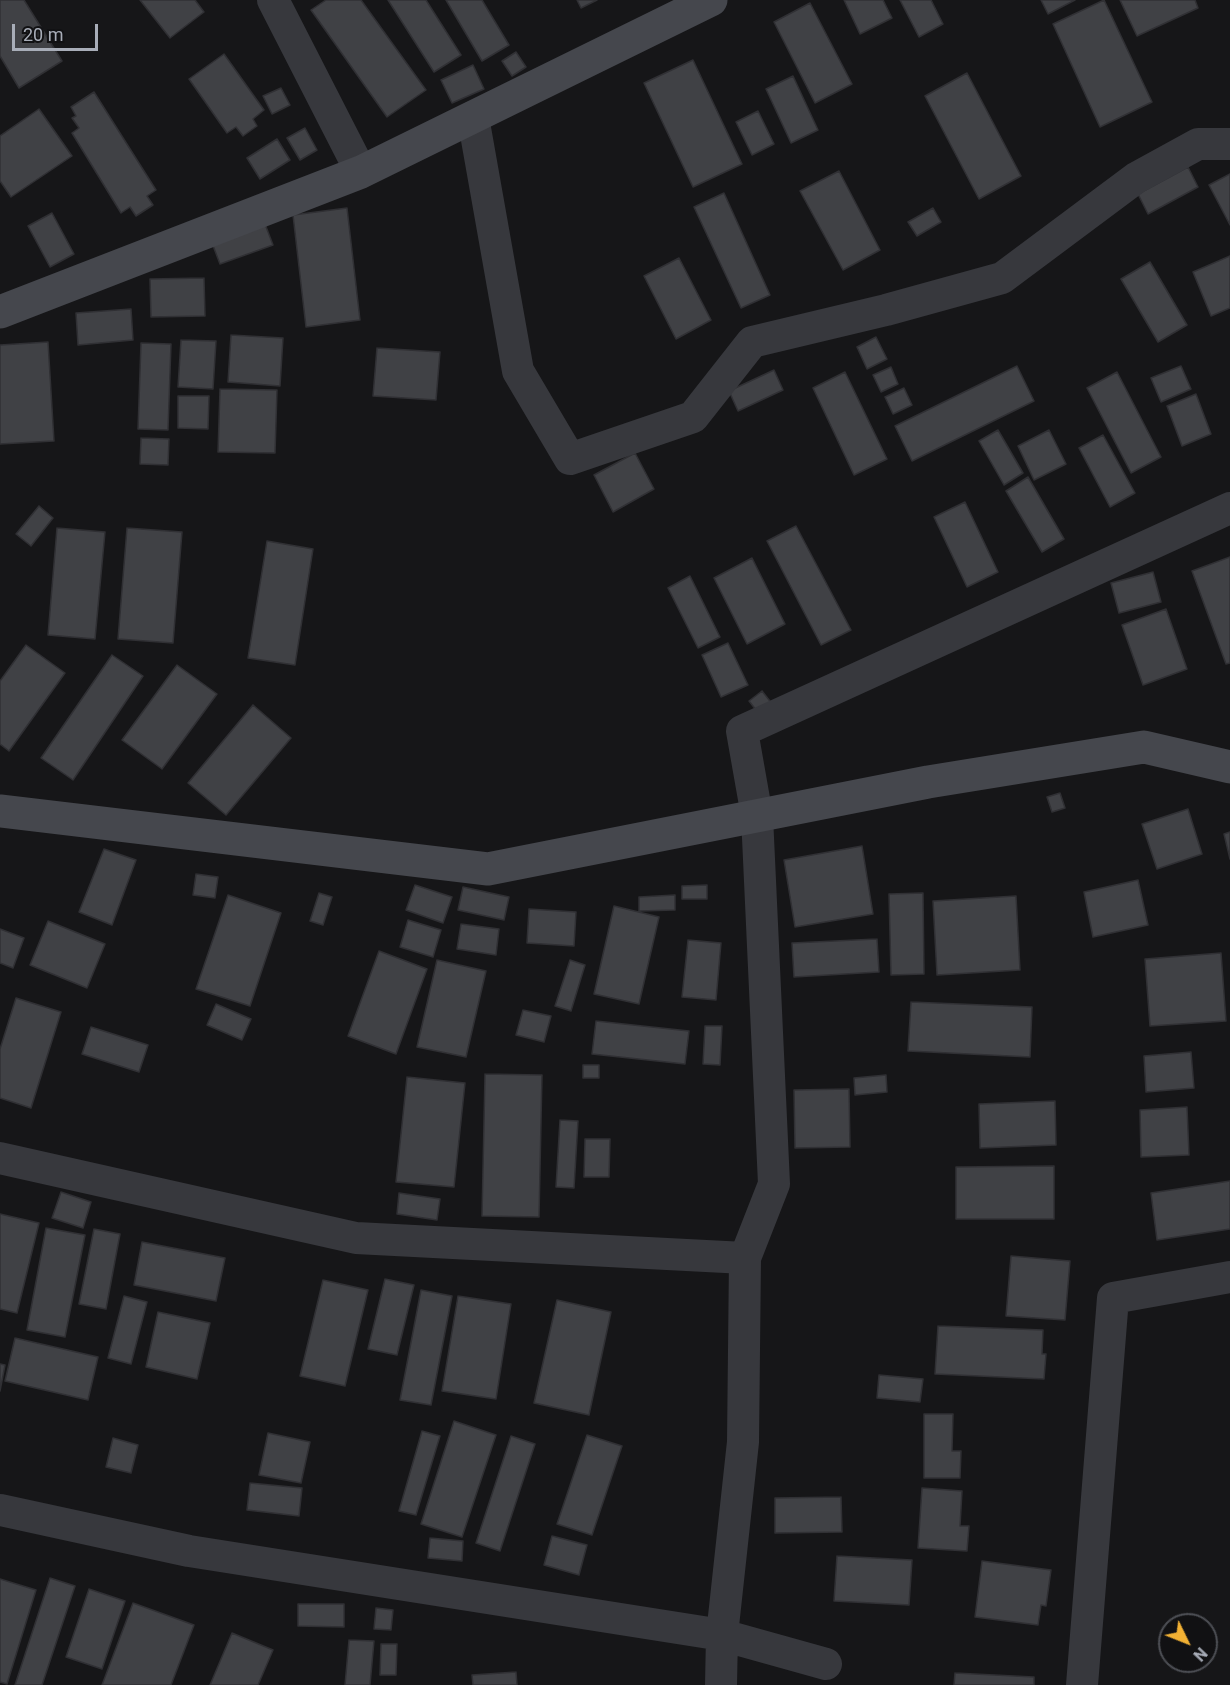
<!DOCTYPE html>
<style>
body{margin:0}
#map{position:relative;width:1230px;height:1685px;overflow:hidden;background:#161618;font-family:Roboto,sans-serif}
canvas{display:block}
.north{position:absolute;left:1158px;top:1613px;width:60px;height:60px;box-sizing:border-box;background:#111113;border:2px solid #4d4f55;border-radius:50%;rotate:133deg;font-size:16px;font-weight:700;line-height:24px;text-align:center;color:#a8adb8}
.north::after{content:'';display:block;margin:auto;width:21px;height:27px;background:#f2b134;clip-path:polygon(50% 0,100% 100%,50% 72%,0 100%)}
.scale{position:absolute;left:12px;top:24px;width:86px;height:27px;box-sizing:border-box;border:3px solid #a8adb8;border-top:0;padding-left:8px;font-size:18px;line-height:21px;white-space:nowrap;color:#a8adb8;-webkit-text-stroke:4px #111113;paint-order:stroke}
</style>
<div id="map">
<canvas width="1230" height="1685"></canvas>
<div class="north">N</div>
<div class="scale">20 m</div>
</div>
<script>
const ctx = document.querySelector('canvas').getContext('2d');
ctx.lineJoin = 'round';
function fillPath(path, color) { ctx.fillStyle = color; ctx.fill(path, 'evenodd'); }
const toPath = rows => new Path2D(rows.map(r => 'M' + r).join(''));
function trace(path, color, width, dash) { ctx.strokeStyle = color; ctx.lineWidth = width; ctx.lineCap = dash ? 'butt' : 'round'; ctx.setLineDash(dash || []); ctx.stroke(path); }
const building = toPath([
 [0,0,24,0,62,61,19,88,0,56,0,0],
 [140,0,195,0,204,12,170,38,140,0],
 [326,0,361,0,426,90,387,117,311,10,326,0],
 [388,0,426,0,461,55,434,72,388,0],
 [446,0,482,0,509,45,482,61,446,0],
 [577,0,597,0,581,8,577,0],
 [844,0,883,0,892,18,860,34,844,0],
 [900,0,931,0,943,24,919,37,900,0],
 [1041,0,1075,0,1048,14,1041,0],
 [1104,0,1152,102,1100,127,1053,24,1104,0],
 [1120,0,1195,0,1198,8,1137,36,1120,0],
 [810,3,852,84,815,103,774,22,810,3],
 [516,52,526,67,512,76,502,61,516,52],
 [224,54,264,110,253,119,257,126,243,136,236,127,227,133,189,79,224,54],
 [693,60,742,164,693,187,644,83,693,60],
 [473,65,484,89,452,103,441,80,473,65],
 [967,73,1021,176,979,199,925,96,967,73],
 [793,76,818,130,791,143,766,89,793,76],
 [281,88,290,105,272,114,263,96,281,88],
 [94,92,156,190,147,196,153,205,136,216,130,207,121,213,72,133,79,128,72,118,76,116,71,107,94,92],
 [39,109,72,156,11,197,0,181,0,136,39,109],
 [758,111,774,144,752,155,736,122,758,111],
 [305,128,317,150,300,160,287,138,305,128],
 [277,139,290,160,260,179,247,158,277,139],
 [1188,167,1198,187,1148,214,1138,194,1188,167],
 [839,171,880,250,843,270,800,191,839,171],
 [1230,174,1230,225,1209,185,1230,174],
 [724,193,770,295,741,308,694,207,724,193],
 [347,208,360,320,306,327,293,215,347,208],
 [933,208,941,222,917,236,908,222,933,208],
 [52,213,74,254,50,267,28,226,52,213],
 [265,224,273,245,220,264,212,243,265,224],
 [1230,256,1230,308,1211,316,1193,272,1230,256],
 [679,258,711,320,676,339,644,276,679,258],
 [1150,262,1187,325,1158,342,1121,279,1150,262],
 [204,278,205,316,151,317,150,279,204,278],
 [131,309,133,340,78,345,76,313,131,309],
 [231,335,283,338,280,386,228,382,231,335],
 [876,337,887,359,867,369,857,347,876,337],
 [181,340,216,341,213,389,178,387,181,340],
 [48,342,54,441,0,444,0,345,48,342],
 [141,343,171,344,168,430,138,429,141,343],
 [377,348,440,352,436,400,373,396,377,348],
 [1017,366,1034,401,912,461,895,426,1017,366],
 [1181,366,1191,389,1161,402,1151,378,1181,366],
 [891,367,898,384,881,392,873,375,891,367],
 [774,370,783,390,738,411,729,391,774,370],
 [845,372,887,459,854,475,813,388,845,372],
 [1117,372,1161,457,1131,473,1087,388,1117,372],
 [904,388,912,405,893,414,885,397,904,388],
 [220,389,277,390,275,453,218,452,220,389],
 [1196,394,1211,434,1182,446,1167,406,1196,394],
 [178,396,209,396,208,429,178,428,178,396],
 [998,430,1023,473,1004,485,979,441,998,430],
 [1049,430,1066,464,1034,480,1018,446,1049,430],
 [1103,435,1135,493,1110,507,1079,448,1103,435],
 [141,438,169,439,168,465,140,464,141,438],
 [635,453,654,489,613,512,594,475,635,453],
 [1028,477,1064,539,1042,552,1006,491,1028,477],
 [965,502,998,572,967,587,934,517,965,502],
 [39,506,53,518,31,546,16,534,39,506],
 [796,526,851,630,821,645,767,541,796,526],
 [57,528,105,532,95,639,48,635,57,528],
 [127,528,182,532,173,643,118,639,127,528],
 [267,541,313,549,295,665,248,658,267,541],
 [1230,557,1230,663,1226,664,1192,571,1230,557],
 [752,558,785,624,747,644,714,578,752,558],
 [1153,572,1161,602,1119,613,1111,583,1153,572],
 [690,576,720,637,698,648,668,588,690,576],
 [1166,609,1187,669,1143,685,1122,625,1166,609],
 [728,643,748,685,721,697,702,655,728,643],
 [26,645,65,673,9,751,0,744,0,681,26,645],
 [112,655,143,676,73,780,41,758,112,655],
 [177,665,217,694,162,769,122,740,177,665],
 [762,691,773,705,760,715,749,701,762,691],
 [253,705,291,738,226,815,188,783,253,705],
 [1060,793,1065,808,1052,812,1047,797,1060,793],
 [1188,809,1202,854,1157,869,1142,824,1188,809],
 [1230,832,1230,859,1224,834,1230,832],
 [862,846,873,914,795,927,784,860,862,846],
 [104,849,136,860,112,925,79,912,104,849],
 [196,874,218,877,215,898,193,895,196,874],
 [1138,880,1148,925,1093,937,1084,892,1138,880],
 [415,885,452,897,443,923,406,910,415,885],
 [707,885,707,899,682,899,682,886,707,885],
 [463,887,509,897,504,920,458,910,463,887],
 [319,893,332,897,323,925,310,921,319,893],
 [923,893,924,974,891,975,889,894,923,893],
 [228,895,281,913,250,1006,196,989,228,895],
 [675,895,675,910,639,911,639,897,675,895],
 [1016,896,1020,970,937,975,933,901,1016,896],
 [614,906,659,917,639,1004,594,994,614,906],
 [529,909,576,912,574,946,527,943,529,909],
 [408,920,441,930,433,957,400,947,408,920],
 [48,921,105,944,87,988,30,965,48,921],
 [461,924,499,929,496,955,457,949,461,924],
 [0,929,24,938,13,968,0,963,0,929],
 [877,939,879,972,794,977,792,943,877,939],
 [688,940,721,943,716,1000,682,997,688,940],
 [379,951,427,969,396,1054,348,1036,379,951],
 [1221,953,1226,1021,1150,1026,1145,959,1221,953],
 [437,960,486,971,466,1057,417,1047,437,960],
 [570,960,585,965,571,1011,555,1006,570,960],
 [16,998,61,1012,31,1108,0,1098,0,1049,16,998],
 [911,1002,1032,1007,1030,1057,908,1051,911,1002],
 [216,1004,251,1019,242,1040,207,1025,216,1004],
 [523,1010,551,1016,544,1042,516,1035,523,1010],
 [596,1021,689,1031,685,1064,592,1054,596,1021],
 [705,1026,722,1026,720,1065,703,1064,705,1026],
 [91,1027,148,1045,139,1072,82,1054,91,1027],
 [1191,1052,1194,1088,1146,1092,1144,1056,1191,1052],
 [583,1065,599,1065,599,1078,583,1078,583,1065],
 [485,1074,542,1075,539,1217,482,1216,485,1074],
 [886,1075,887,1092,855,1095,854,1078,886,1075],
 [407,1077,465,1083,454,1187,396,1182,407,1077],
 [849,1089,850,1147,795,1148,794,1090,849,1089],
 [1055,1101,1056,1145,980,1148,979,1104,1055,1101],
 [1187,1107,1189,1155,1141,1157,1140,1110,1187,1107],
 [560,1120,578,1121,574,1188,556,1187,560,1120],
 [585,1139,610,1139,609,1177,584,1177,585,1139],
 [1054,1166,1054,1219,956,1219,956,1167,1054,1166],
 [1230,1181,1230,1229,1157,1240,1151,1193,1230,1181],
 [61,1192,91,1202,83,1228,52,1218,61,1192],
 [399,1193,440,1199,437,1220,397,1214,399,1193],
 [0,1214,39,1223,17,1313,0,1309,0,1214],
 [46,1228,85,1235,65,1337,27,1330,46,1228],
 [94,1229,120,1234,106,1309,79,1304,94,1229],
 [142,1242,225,1258,216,1301,134,1285,142,1242],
 [1011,1256,1070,1261,1065,1320,1006,1316,1011,1256],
 [385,1279,414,1285,397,1355,368,1349,385,1279],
 [323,1280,368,1290,345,1386,300,1376,323,1280],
 [421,1290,452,1296,431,1405,400,1400,421,1290],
 [124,1296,147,1302,131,1364,108,1358,124,1296],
 [458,1296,511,1304,496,1399,442,1391,458,1296],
 [557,1300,611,1312,589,1415,534,1403,557,1300],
 [158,1312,210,1323,197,1379,146,1367,158,1312],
 [938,1326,1043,1330,1042,1354,1046,1354,1044,1379,935,1374,938,1326],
 [15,1338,98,1357,88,1400,5,1381,15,1338],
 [0,1364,5,1365,0,1391,0,1364],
 [879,1375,923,1379,920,1402,877,1398,879,1375],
 [924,1414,953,1414,952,1451,961,1451,960,1478,924,1478,924,1414],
 [454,1421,496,1435,462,1537,421,1524,454,1421],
 [422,1431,440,1436,416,1515,399,1511,422,1431],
 [268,1433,310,1442,301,1483,259,1475,268,1433],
 [587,1435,622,1446,592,1535,557,1524,587,1435],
 [511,1436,535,1444,500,1551,476,1543,511,1436],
 [113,1438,138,1445,131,1473,106,1467,113,1438],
 [250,1483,302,1488,299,1516,247,1510,250,1483],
 [922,1488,962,1491,960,1526,969,1526,967,1551,918,1548,922,1488],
 [841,1497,842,1532,775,1533,775,1498,841,1497],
 [552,1536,587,1545,579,1575,544,1565,552,1536],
 [430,1538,463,1541,462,1561,428,1558,430,1538],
 [837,1556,912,1560,909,1605,834,1601,837,1556],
 [982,1561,1051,1570,1046,1606,1041,1605,1038,1625,975,1617,982,1561],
 [50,1578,75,1586,42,1685,15,1685,50,1578],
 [0,1579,36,1590,7,1684,0,1682,0,1579],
 [89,1589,125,1601,102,1669,66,1657,89,1589],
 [133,1603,194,1625,171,1685,102,1685,133,1603],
 [298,1604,344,1604,344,1627,298,1626,298,1604],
 [376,1608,393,1610,391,1630,374,1629,376,1608],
 [232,1633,273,1650,258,1685,210,1685,232,1633],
 [349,1640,374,1641,370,1685,345,1685,349,1640],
 [381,1644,397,1644,396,1675,380,1675,381,1644],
 [516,1672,517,1685,473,1685,472,1675,516,1672],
 [955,1673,1034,1677,1034,1685,954,1685,955,1673]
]);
fillPath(building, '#404145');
trace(building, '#303034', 1.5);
trace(toPath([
 [273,0,361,172],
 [473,117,518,371,570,459,693,417,752,342,886,310,1002,278,1136,178,1198,144,1230,144],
 [0,1158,356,1238,745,1258],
 [0,1510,189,1551,722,1635,826,1664],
 [721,1685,722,1635,743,1442,745,1258,774,1184,757,816,742,731,1230,508],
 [1082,1685,1113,1298,1230,1277]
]), '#37383d', 32);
trace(toPath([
 [0,312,361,172,711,0],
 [0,811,488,869,928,782,1144,747,1230,767]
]), '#45474d', 33);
</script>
